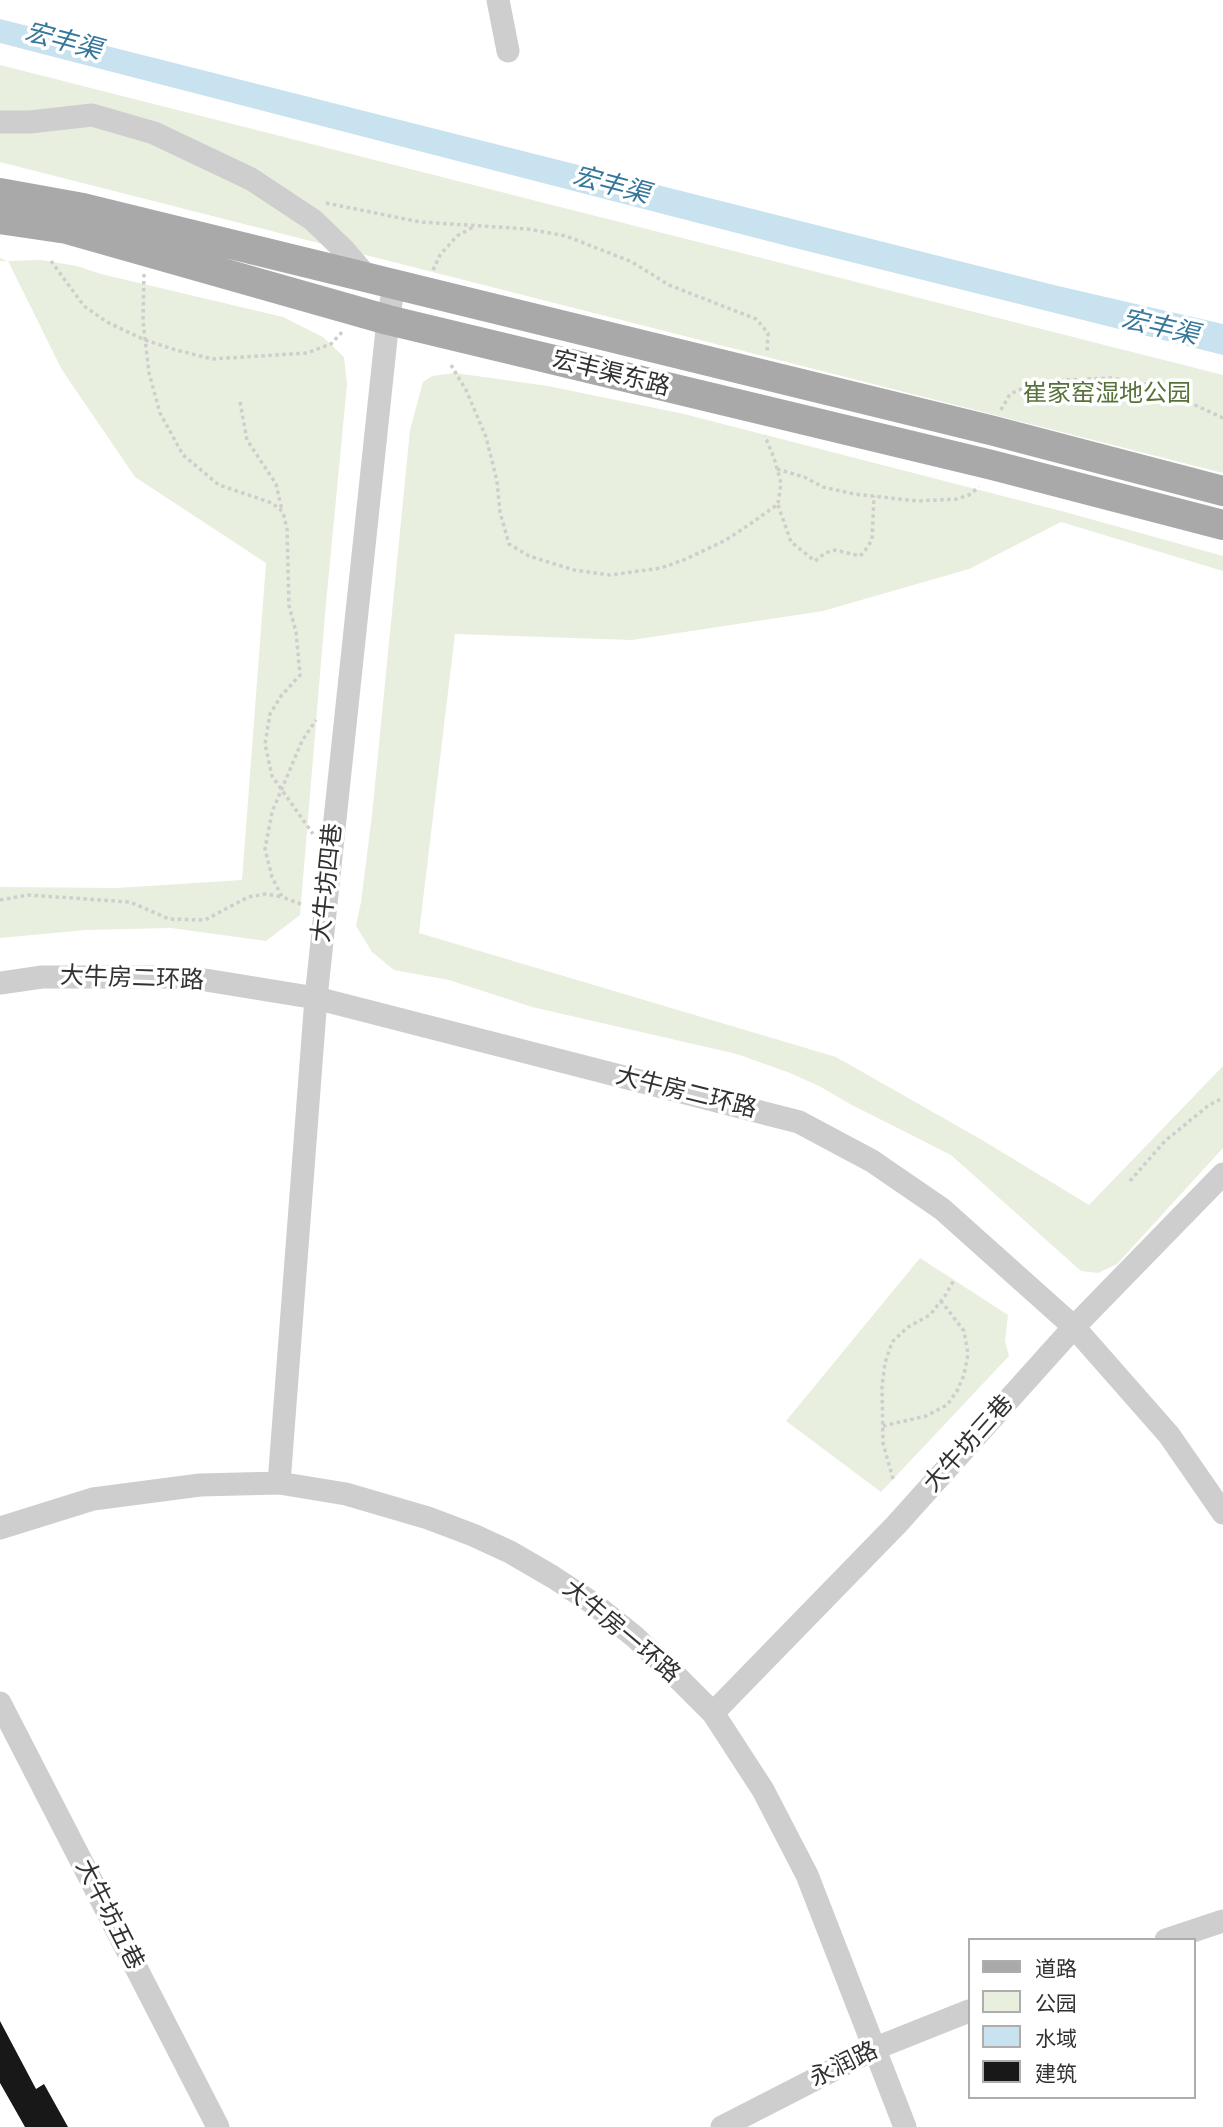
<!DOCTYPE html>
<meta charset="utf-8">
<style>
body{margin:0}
#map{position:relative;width:1223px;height:2127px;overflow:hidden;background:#fff;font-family:Arial,"Noto Sans SC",sans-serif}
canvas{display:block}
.legend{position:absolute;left:968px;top:1938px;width:228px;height:161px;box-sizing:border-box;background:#fff;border:2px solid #adadad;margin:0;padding:9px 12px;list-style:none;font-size:21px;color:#313131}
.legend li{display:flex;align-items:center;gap:14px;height:35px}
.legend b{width:35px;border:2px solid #adadad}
</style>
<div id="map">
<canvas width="1223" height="2127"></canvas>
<ul class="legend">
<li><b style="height:9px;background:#a9a9a9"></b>道路</li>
<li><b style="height:19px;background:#e8efde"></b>公园</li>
<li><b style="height:19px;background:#c9e2f0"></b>水域</li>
<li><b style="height:19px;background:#181818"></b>建筑</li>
</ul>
</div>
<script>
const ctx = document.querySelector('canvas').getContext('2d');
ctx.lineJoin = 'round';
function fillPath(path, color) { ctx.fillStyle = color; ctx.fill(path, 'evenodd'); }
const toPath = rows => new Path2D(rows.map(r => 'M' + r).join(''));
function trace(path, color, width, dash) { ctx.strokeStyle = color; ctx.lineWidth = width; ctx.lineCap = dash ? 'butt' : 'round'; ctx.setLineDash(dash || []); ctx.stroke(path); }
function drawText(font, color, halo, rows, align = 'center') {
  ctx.font = font + ' Arial,"Noto Sans SC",sans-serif'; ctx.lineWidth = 7; ctx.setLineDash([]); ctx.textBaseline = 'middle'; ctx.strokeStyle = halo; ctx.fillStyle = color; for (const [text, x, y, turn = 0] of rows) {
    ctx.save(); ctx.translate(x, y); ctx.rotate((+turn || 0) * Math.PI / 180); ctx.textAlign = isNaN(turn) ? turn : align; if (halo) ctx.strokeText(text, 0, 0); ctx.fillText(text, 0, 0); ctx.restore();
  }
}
fillPath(toPath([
 [0,65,1223,375,1223,473,0,162],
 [0,258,7,261,41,260,77,266,101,274,283,317,323,337,344,357,347,384,325,614,300,915,266,941,171,928,86,930,0,938,0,887,117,888,242,880,266,563,135,477,62,370,8,261,0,261],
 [455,373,548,386,684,414,1065,512,1223,556,1223,571,1061,522,969,569,823,611,632,640,455,634,419,933,836,1057,982,1140,1089,1205,1223,1066,1223,1148,1117,1264,1098,1273,1081,1271,951,1155,850,1104,819,1086,790,1073,737,1054,532,1007,449,980,394,970,372,952,356,926,361,902,372,815,410,430,423,382,432,376],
 [920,1258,1008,1315,1005,1341,1009,1356,881,1492,786,1421]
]), '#e8efde');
fillPath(toPath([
 [0,19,1058,286,1223,324,1223,355,791,247,0,43]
]), '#c9e2f0');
fillPath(toPath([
 [0,2021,36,2089,44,2084,68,2127,25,2127,0,2083]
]), '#181818');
trace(toPath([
 [326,203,420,222,528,229,566,236,632,262,669,285,756,319,768,333,767,353],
 [51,261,84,306,107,322,145,340,176,350,212,359,307,353,331,344,343,331],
 [433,270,440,255,457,236,475,226],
 [144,274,143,321,149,373,160,413,183,455,219,485,272,503,283,512,287,529,289,606,296,632,300,675,281,696,270,714,265,744,272,776,313,834],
 [451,365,466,390,486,437,497,481,500,512,509,544,529,556,574,570,610,575,661,568,686,559,726,540,753,522,778,504,781,483,774,458,765,436],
 [240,402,247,440,276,484,282,510],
 [1001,410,1010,394,1026,387,1062,380,1112,378,1154,386,1223,418],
 [777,469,804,477,823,487,854,494,917,501,957,499,969,495,979,487],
 [778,505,791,542,815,561,825,553,835,550,860,556,864,552,872,540,874,496],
 [0,900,28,895,130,902,169,919,205,920,248,897,266,894,282,897],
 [301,904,282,897,272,877,265,849,272,812,302,741,316,720],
 [1130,1181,1165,1141,1209,1105,1223,1098],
 [883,1426,926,1416,947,1405,957,1391,964,1375,968,1354,964,1331,941,1301],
 [893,1479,883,1443,882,1386,885,1363,892,1342,908,1327,930,1315,945,1296,954,1280]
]), '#cecece', 3.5, [3.5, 3.5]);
trace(toPath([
 [498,0,508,51],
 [0,122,30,122,92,115,154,133,251,179,313,220,344,250,369,279],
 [0,983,42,977,187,977,316,998,799,1122,872,1161,942,1209,1074,1327,1169,1435,1223,1513],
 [279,1483,316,998,388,320,394,285],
 [0,1528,93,1499,200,1485,279,1483,346,1494,428,1518,473,1535,510,1552,553,1577,594,1604,635,1637,677,1677,713,1713,763,1790,807,1875,905,2127],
 [0,1703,218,2127],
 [713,1713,896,1525,1074,1327,1223,1174],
 [1166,1940,1223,1921],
 [722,2127,876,2048,969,2011]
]), '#cecece', 23);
trace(toPath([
 [0,193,83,208,994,431,1223,491],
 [0,219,67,229,388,320,992,465,1223,525]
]), '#a9a9a9', 30);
drawText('24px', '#313131', '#fff', [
 ["宏丰渠东路",611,374,14],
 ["大牛坊四巷",328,883,-84],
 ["大牛房二环路",132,979,2],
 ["大牛房二环路",686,1093,14],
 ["大牛坊三巷",969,1444,-48],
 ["大牛房一环路",621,1632,40],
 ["大牛坊五巷",109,1915,63],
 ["永润路",844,2065,-26]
]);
drawText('24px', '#567239', '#fff', [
 ["崔家窑湿地公园",1107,394]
]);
drawText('italic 26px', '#36789c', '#fff', [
 ["宏丰渠",63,42,15],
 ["宏丰渠",611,186,15],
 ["宏丰渠",1160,328,13]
]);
</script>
